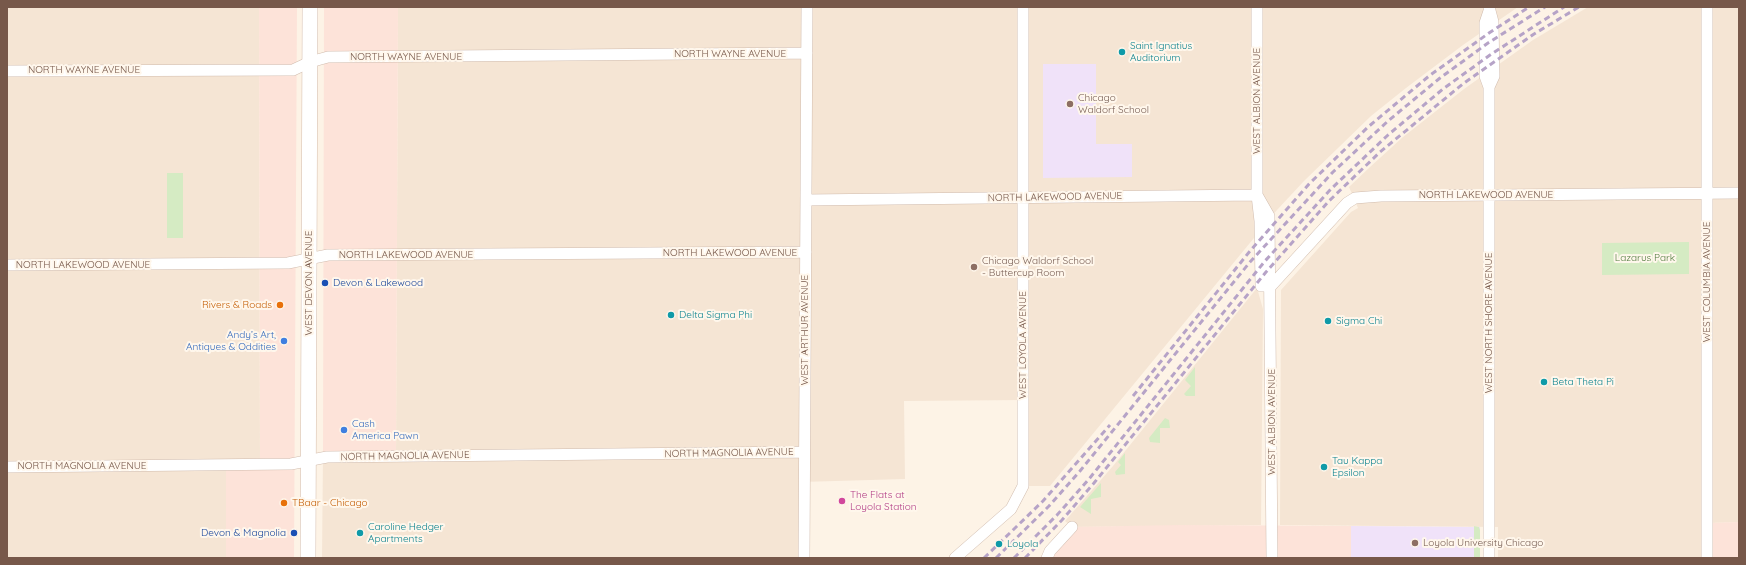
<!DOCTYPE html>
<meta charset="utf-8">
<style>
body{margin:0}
#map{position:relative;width:1746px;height:565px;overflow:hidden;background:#fdf3e6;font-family:Quicksand,sans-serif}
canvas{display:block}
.frame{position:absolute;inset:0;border:8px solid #77584a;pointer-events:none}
</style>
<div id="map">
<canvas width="1746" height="565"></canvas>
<div class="frame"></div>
</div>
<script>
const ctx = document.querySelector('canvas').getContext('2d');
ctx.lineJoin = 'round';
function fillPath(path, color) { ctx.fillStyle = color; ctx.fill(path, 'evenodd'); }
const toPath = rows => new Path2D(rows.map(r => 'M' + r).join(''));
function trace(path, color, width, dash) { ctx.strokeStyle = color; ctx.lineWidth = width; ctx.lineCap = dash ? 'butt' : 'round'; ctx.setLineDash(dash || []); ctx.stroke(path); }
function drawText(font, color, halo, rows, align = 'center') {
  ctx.font = font + ' Quicksand,sans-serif'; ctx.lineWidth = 4; ctx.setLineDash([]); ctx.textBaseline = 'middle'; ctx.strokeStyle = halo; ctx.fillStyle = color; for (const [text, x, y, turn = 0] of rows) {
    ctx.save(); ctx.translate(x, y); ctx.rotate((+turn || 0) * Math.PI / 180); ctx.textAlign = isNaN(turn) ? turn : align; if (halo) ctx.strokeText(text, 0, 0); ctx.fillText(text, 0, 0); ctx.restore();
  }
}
fillPath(toPath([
 [7,7,259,7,260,466,226,466,226,558,7,558],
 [398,7,1518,7,1463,45,1406,88,1371,116,1304,181,1277,210,1050,486,1023,486,1024,400,904,401,905,479,801,482,800,558,322,558,323,455,396,454],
 [1588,7,1739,7,1739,522,1711,523,1710,558,1498,558,1498,527,1280,525,1281,290,1351,212,1358,208,1349,187,1370,167,1403,137,1464,89,1533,40],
 [1257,288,1263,309,1261,525,1072,527,1065,521,1113,466]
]), '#f5e5d4');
fillPath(toPath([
 [259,7,297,7,294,558,226,558,226,466,260,465],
 [324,7,398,7,396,454,323,455],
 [1739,522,1739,558,1710,558,1711,523],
 [1179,525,1351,526,1351,558,1053,558,1072,527]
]), '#fde3d9');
fillPath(toPath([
 [1043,64,1096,64,1096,144,1132,144,1132,177,1043,178],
 [1351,526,1480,527,1480,558,1351,558]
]), '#f0e2f9');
fillPath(toPath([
 [167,173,183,173,183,238,167,238],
 [1689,242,1689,274,1602,275,1602,243],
 [1195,367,1195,396,1186,396,1184,394,1191,386,1185,380],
 [1165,418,1169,420,1170,428,1160,428,1160,443,1150,442,1149,438],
 [1125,453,1125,474,1116,475,1115,472,1121,465,1118,462],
 [1101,483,1101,497,1091,499,1091,514,1080,507],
 [1474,526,1479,527,1480,530,1480,558,1474,558]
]), '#d5ebc3');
const minor = toPath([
 [1257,7,1257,195,1260,221,1261,286,1271,286],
 [1707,7,1707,558],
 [1489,11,1485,23,1485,76,1489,87],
 [7,71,293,70,310,62,328,57,807,53],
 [1257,195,1269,216,1272,558],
 [806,200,1257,195],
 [7,265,288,263,328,255,806,252],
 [1271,286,1347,203,1355,198,1381,196,1739,193],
 [7,467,291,464,327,457,804,452],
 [804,558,807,7],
 [955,558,1011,509,1023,486,1023,7],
 [1047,558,1050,551,1072,527],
 [1489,558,1489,87,1494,76,1493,22,1489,7]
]);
const secondary = toPath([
 [308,558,310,7]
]);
trace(minor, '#d1bcae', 12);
trace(secondary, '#d4bcab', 16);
trace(minor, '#fff', 11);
trace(secondary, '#fff', 15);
trace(toPath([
 [1133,396,1250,251,1309,184,1368,127,1429,76,1489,33,1529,7],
 [984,558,1043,501,1110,425],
 [996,558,1049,506,1080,471,1250,262,1333,172,1388,121,1440,78,1488,43,1545,7],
 [1014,558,1057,515,1089,479,1265,261,1331,189,1388,135,1443,89,1490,55,1564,7],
 [1025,558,1062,520,1094,483,1266,272,1329,201,1380,152,1464,83,1534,34,1579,7]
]), '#b6a3c7', 3, [6, 4]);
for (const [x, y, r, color] of [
 [1122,52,4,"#0f9aa8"],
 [1070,104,4,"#8d6e63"],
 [974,267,4,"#8d6e63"],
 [325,283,4,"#1a4fb4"],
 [280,305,4,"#e8710a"],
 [671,315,4,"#0f9aa8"],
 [1328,321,4,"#0f9aa8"],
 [284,341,4,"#3f7fe0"],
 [1544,382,4,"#0f9aa8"],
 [344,430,4,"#3f7fe0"],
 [1324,467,4,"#0f9aa8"],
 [842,501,4,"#d1479c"],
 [284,503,4,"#e8710a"],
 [294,533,4,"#1a4fb4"],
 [360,533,4,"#0f9aa8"],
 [1415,543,4,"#8d6e63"],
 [999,544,4,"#0f9aa8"]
]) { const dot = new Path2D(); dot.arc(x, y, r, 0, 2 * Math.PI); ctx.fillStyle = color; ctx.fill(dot); trace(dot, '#fff7ec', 1.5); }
drawText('10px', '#0d838f', '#fff7ec', [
 ["Saint Ignatius",1130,46],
 ["Auditorium",1130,58],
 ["Delta Sigma Phi",679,315],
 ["Sigma Chi",1336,321],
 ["Beta Theta Pi",1552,382],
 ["Tau Kappa",1332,461],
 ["Epsilon",1332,473],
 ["Caroline Hedger",368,527],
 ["Apartments",368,539],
 ["Loyola",1007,544]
], 'left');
drawText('10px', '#77584a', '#fff7ec', [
 ["NORTH WAYNE AVENUE",730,54],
 ["NORTH WAYNE AVENUE",406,57],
 ["NORTH WAYNE AVENUE",84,70],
 ["WEST ALBION AVENUE",1257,101,-90],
 ["NORTH LAKEWOOD AVENUE",1486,195],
 ["NORTH LAKEWOOD AVENUE",1055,197,-1],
 ["NORTH LAKEWOOD AVENUE",730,253],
 ["NORTH LAKEWOOD AVENUE",406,255],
 ["NORTH LAKEWOOD AVENUE",83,265],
 ["WEST COLUMBIA AVENUE",1707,282,-90],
 ["WEST DEVON AVENUE",309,283,-90],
 ["WEST NORTH SHORE AVENUE",1489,323,-90],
 ["WEST ARTHUR AVENUE",805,330,-90],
 ["WEST LOYOLA AVENUE",1023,345,-90],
 ["WEST ALBION AVENUE",1272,422,-90],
 ["NORTH MAGNOLIA AVENUE",729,453,-1],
 ["NORTH MAGNOLIA AVENUE",405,456,-1],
 ["NORTH MAGNOLIA AVENUE",82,466]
]);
drawText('10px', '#785e54', '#fff7ec', [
 ["Chicago",1078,98],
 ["Waldorf School",1078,110],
 ["Chicago Waldorf School",982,261],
 ["- Buttercup Room",982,273],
 ["Loyola University Chicago",1423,543]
], 'left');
drawText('10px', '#547d41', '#fff7ec', [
 ["Lazarus Park",1645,258]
]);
drawText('10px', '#164399', '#fff7ec', [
 ["Devon & Lakewood",333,283],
 ["Devon & Magnolia",286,533,"right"]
], 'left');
drawText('10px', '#c56008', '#fff7ec', [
 ["Rivers & Roads",272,305],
 ["TBaar - Chicago",292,503,"left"]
], 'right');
drawText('10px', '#366cbe', '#fff7ec', [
 ["Andy’s Art,",276,335],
 ["Antiques & Oddities",276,347],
 ["Cash",352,424,"left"],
 ["America Pawn",352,436,"left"]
], 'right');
drawText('10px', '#b23c85', '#fff7ec', [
 ["The Flats at",850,495],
 ["Loyola Station",850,507]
], 'left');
</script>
